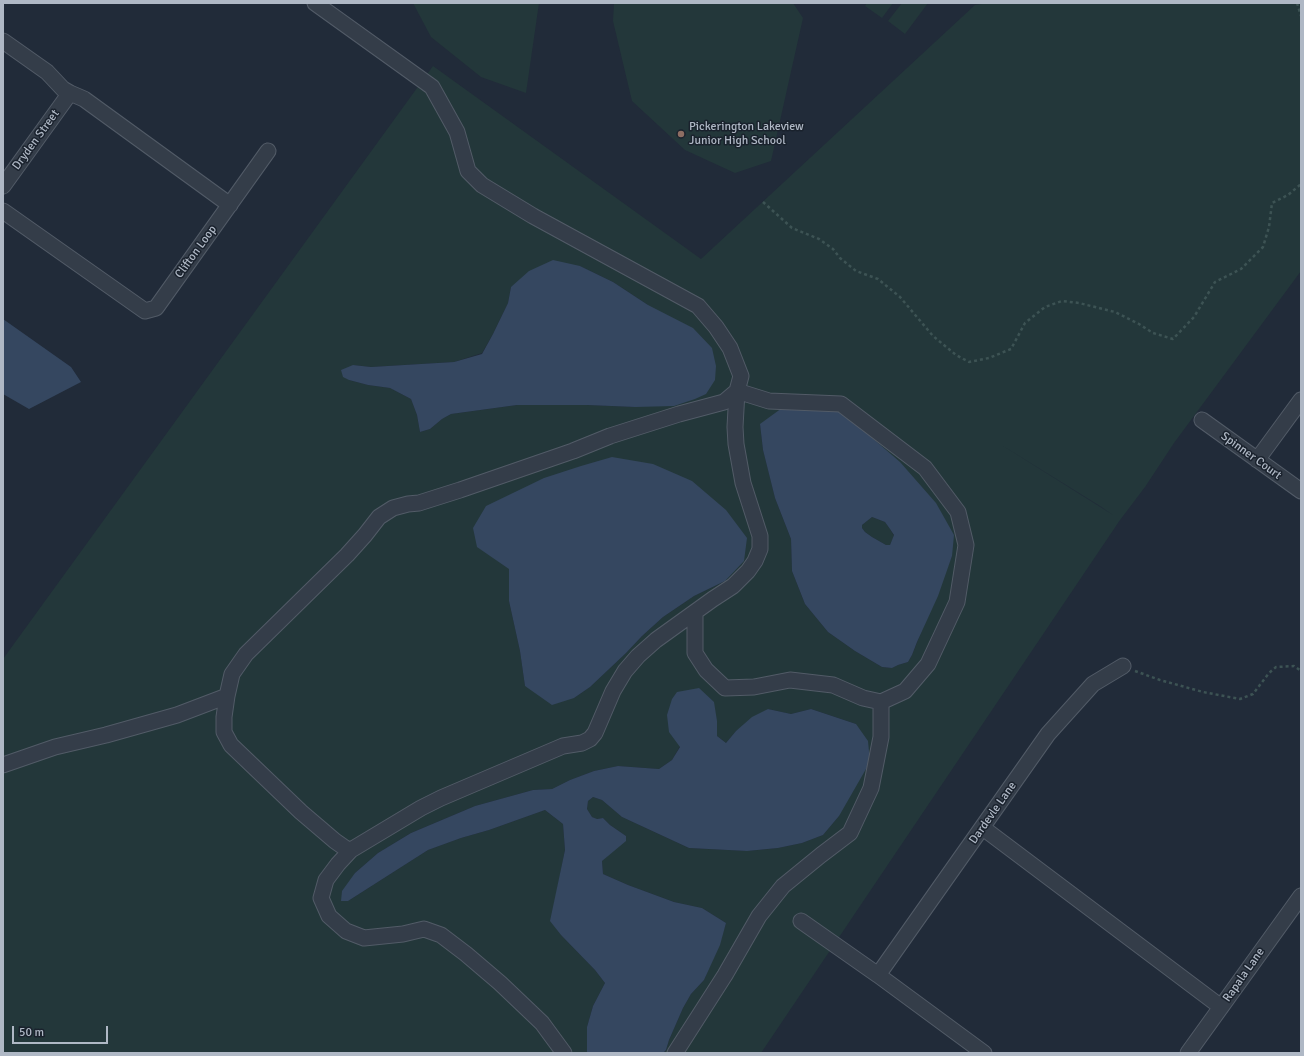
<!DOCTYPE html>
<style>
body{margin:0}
#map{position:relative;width:1304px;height:1056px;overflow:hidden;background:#212b39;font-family:Signika,sans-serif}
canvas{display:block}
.frame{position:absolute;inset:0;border:4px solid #afb8c5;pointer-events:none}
.scale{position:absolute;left:12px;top:1026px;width:96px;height:18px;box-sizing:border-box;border:2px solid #afb8c5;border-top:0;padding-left:5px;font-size:12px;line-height:14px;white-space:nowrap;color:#afb8c5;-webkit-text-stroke:3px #1a222d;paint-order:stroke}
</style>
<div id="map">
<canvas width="1304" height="1056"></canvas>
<div class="frame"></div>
<div class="scale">50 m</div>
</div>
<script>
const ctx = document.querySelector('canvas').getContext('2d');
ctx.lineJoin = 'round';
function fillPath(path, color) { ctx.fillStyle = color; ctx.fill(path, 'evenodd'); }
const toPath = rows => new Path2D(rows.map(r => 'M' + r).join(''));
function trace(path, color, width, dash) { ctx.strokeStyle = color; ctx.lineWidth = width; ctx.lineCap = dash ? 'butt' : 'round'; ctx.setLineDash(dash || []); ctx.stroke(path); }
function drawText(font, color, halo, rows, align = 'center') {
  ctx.font = font + ' Signika,sans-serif'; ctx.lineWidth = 3; ctx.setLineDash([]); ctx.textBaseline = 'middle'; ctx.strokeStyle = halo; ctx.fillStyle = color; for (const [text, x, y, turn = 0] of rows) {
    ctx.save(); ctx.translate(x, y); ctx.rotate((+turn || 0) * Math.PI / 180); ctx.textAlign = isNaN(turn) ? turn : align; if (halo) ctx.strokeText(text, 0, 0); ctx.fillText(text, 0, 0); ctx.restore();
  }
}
fillPath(toPath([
 [413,3,539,3,526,93,481,77,431,37],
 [614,3,793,3,803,18,771,161,735,173,685,150,632,101,613,21],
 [867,3,893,3,882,18,865,6],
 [902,3,928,3,905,34,888,21],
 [988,3,1301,3,1301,271,1174,443,1145,487,1120,520,761,1053,663,1053,666,1050,669,1040,683,1008,691,994,704,980,719,945,726,923,702,908,674,902,628,885,603,874,602,861,626,836,610,825,603,818,596,819,592,817,587,809,588,801,593,797,602,800,622,817,689,848,747,851,778,848,802,843,823,835,839,816,856,724,811,709,791,714,768,709,736,731,726,743,717,736,717,721,680,746,672,760,659,769,618,766,594,771,570,780,552,789,533,790,475,806,411,833,378,853,355,873,348,901,428,850,461,838,489,830,545,810,563,824,565,850,551,921,561,935,595,970,605,983,593,1006,587,1027,587,1053,3,1053,3,659,433,66,701,259,975,5],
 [580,266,613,282,648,305,635,407,587,405,517,405,451,414,442,419,430,429,420,432,417,415,411,399,390,388,368,385,349,380,353,365,371,367,454,362,482,353,493,334,508,303,511,287],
 [760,424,952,556,912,655,908,662,898,665,892,668,882,667,855,651,828,632,805,604,792,571,791,539,775,498,763,450],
 [1000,444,1100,506,1113,515],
 [509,569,725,581,694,596,663,617,642,636,626,653,590,687,574,698,525,686,520,651,509,601],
 [872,517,885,522,890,529,894,536,890,545,886,545,872,537,865,532,862,528,862,525]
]), '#23373a');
fillPath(toPath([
 [553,260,580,266,613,282,648,305,693,328,712,348,716,366,715,380,706,394,695,399,674,406,635,407,587,405,517,405,451,414,442,419,430,429,420,432,417,415,411,399,390,388,368,385,349,380,343,377,341,370,353,365,371,367,454,362,482,354,493,334,508,303,511,287,529,271],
 [3,319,71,367,81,382,29,409,3,394],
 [782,408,841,411,900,462,936,503,954,535,952,556,938,596,917,642,912,655,908,662,898,665,892,668,882,667,855,651,828,632,805,604,792,571,791,539,775,498,763,450,760,424],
 [872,517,885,522,890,529,894,535,890,545,886,545,872,537,865,532,862,528,862,525],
 [612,457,653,464,692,481,726,510,747,538,744,561,725,581,694,596,663,617,642,636,626,653,590,687,574,698,552,705,525,686,520,651,509,601,509,569,477,547,473,528,486,506,544,478,581,466],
 [699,688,714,702,717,721,717,736,726,743,736,731,752,717,768,709,791,714,811,709,856,724,868,741,870,762,839,816,823,835,802,843,778,848,747,851,689,848,622,817,602,800,593,797,588,801,587,809,592,817,597,819,603,818,610,825,626,836,626,841,602,861,603,874,628,885,674,902,702,908,726,923,720,945,704,980,691,994,683,1008,669,1040,666,1050,663,1053,587,1053,587,1027,593,1006,605,983,595,970,561,935,550,921,565,850,563,824,545,810,489,830,461,838,428,850,348,901,341,901,342,891,355,873,378,853,411,833,475,806,533,790,552,789,570,780,594,771,618,766,659,769,672,760,680,747,669,732,667,715,672,699,677,692]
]), '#354760');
const minor = toPath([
 [315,3,432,87,457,132,468,171,482,185,533,216,698,306,716,327,730,348,741,376,737,391,735,427,736,444,743,483,760,536,760,549,755,561,748,571,733,586,713,599,656,640,638,656,625,671,613,691,595,733,590,739,582,743,563,746,441,798,421,808,351,850,345,848,335,841,301,812,231,745,224,732,224,717,227,696,232,674,246,654,347,555,365,535,379,517,393,508,408,504,419,503,460,490,573,451,610,436,679,414,724,402,737,391],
 [3,41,47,72,63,89,70,93,84,99,230,205],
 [3,186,70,93],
 [3,211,145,311,156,308,268,151],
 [1202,420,1301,491],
 [1257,460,1301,400],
 [695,612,695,653,706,670,725,688,754,687,790,680,833,685,863,698,881,702,905,691,928,664,957,602,966,545,958,512,925,468,841,404,769,401,737,391],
 [3,765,55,747,106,735,177,715,227,696],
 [983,828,1221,1007],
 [351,850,338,864,326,880,321,898,329,916,346,931,364,938,403,934,424,929,441,935,466,954,500,983,542,1023,564,1053],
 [801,921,878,975,984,1053],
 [878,975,1048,734,1093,684,1123,666],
 [675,1053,725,975,759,916,783,886,821,855,850,833,871,788,881,737,881,702],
 [1188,1053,1301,896]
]);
trace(minor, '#525b67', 17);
trace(toPath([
 [1297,3,1301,16],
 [763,202,792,228,819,239,833,249,840,258,856,271,878,279,900,297,933,336,956,355,969,362,989,358,1011,349,1025,323,1045,307,1062,301,1079,303,1115,312,1139,324,1153,333,1173,339,1194,317,1215,282,1241,269,1263,247,1269,227,1272,203,1288,195,1301,184],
 [1135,671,1160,680,1203,692,1240,699,1253,694,1269,673,1276,667,1294,666,1301,671]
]), '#3d5354', 2.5, [3, 3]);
trace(minor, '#343d49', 15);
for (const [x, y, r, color] of [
 [681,134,4,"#8d6e63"]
]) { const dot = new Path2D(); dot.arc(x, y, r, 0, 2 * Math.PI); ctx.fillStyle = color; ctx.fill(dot); trace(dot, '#1a222d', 1.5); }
drawText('12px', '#afb8c5', '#1a222d', [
 ["Pickerington Lakeview",689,127],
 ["Junior High School",689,141]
], 'left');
drawText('12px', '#afb8c5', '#1a222d', [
 ["Dryden Street",36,140,-54],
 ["Clifton Loop",196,252,-54],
 ["Spinner Court",1251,456,36],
 ["Dardevle Lane",993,813,-55],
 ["Rapala Lane",1244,975,-55]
]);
</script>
